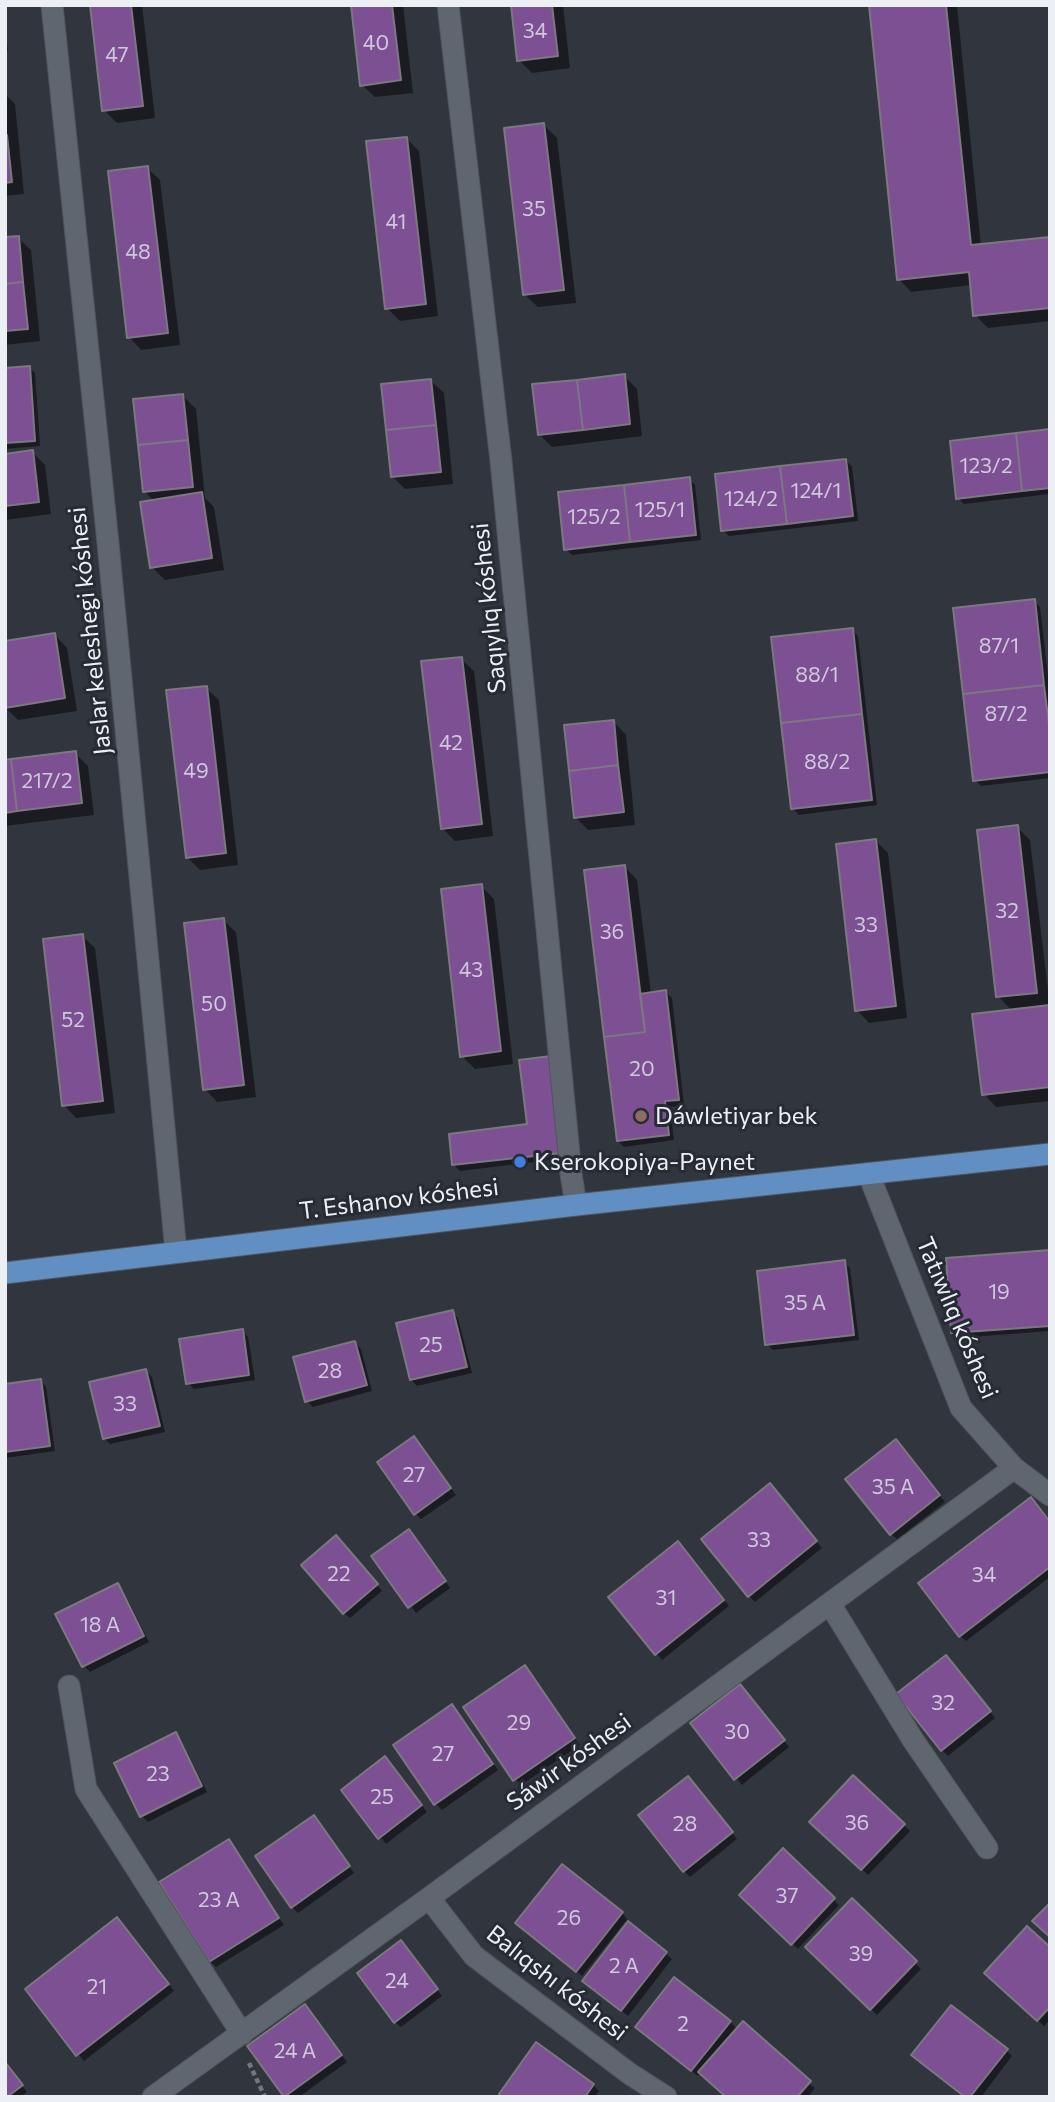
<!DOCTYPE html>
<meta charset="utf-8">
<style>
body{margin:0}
#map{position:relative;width:1055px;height:2102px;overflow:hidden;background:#31363e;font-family:Commissioner,sans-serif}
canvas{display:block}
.frame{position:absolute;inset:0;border:7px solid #ecf0f5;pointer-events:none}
</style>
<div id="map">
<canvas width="1055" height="2102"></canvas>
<div class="frame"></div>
</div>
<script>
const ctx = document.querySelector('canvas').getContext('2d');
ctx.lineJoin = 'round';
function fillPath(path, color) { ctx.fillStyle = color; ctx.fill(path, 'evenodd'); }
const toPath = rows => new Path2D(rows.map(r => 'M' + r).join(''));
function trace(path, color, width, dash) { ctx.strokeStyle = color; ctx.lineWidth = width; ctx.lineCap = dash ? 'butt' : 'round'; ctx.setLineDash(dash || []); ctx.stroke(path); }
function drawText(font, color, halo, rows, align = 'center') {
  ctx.font = font + ' Commissioner,sans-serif'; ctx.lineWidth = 6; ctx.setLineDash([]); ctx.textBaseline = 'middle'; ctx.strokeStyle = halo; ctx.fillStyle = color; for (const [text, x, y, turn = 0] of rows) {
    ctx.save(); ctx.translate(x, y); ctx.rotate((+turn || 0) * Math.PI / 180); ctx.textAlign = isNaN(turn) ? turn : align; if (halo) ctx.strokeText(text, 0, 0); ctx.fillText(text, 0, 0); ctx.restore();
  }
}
fillPath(toPath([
 [92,5,142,5,155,118,117,123,104,110],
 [353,5,403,5,413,93,375,97,362,85],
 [513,5,563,5,570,68,532,73,519,60],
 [871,5,957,5,981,246,1050,239,1050,321,988,328,975,315,972,285,911,292,899,279],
 [5,28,8,51,5,51],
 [5,94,15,104,24,194,5,196],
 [544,125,557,138,576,303,538,307,525,295],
 [406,138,419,151,438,316,400,321,387,308],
 [147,168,160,180,180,345,141,350,129,337],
 [18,238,31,250,40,341,5,345,5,239],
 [29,367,35,373,40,446,5,449,5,369],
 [624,376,637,389,642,436,552,447,539,434],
 [431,381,444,393,453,484,405,489,393,477],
 [183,396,196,409,205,498,214,507,224,570,165,580,152,567,155,502,145,492],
 [1050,431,1050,494,964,504,958,498],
 [32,452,45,465,51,514,5,520,5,455],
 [845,460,852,466,858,521,729,536,723,530],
 [689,479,695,485,701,540,572,555,566,549],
 [1034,601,1040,607,1050,693,1050,778,981,786,975,780],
 [852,630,858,636,877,805,799,815,793,809],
 [55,635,67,648,77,711,18,720,5,707],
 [461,659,474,671,493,836,455,841,442,828],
 [206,688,219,700,238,865,200,870,187,857],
 [614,722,626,735,635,825,588,830,576,818],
 [75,753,88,766,94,815,5,826,5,762],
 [1017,827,1030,840,1050,1007,1050,1101,996,1107,984,1094,1012,1011,998,996],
 [875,840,888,853,907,1018,869,1023,857,1010],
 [625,867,637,880,651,994,666,992,672,998,684,1105,670,1107,674,1140,624,1147,618,1141],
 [481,886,494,899,513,1064,475,1069,462,1056],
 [223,920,236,932,256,1097,217,1102,205,1089],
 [82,936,95,948,115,1113,76,1118,64,1105],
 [529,1126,567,1158,460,1171,454,1165],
 [1050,1252,1050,1331,958,1338,952,1332],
 [844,1262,850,1268,859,1340,773,1350,767,1344],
 [452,1312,458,1318,472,1373,417,1386,411,1380],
 [242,1331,248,1337,255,1380,194,1389,188,1383],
 [355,1343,361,1349,372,1391,313,1407,307,1401],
 [146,1371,152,1377,165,1432,110,1444,104,1438],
 [40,1380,46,1387,55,1451,5,1458,5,1385],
 [414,1438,456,1495,421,1519,415,1513],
 [901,1447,945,1502,897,1539,891,1534],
 [776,1491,822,1548,755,1602,749,1596],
 [1050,1523,1050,1577,966,1641,960,1636],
 [415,1538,450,1588,416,1613,374,1556],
 [342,1543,382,1591,350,1618,344,1613],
 [683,1549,729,1606,662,1660,611,1597],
 [117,1585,123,1591,149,1642,90,1672,84,1666,58,1615],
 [952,1663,995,1718,948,1756,942,1750],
 [525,1667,580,1745,521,1785,515,1779],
 [746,1692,789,1747,742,1785,692,1724],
 [457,1713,498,1770,442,1810,436,1804],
 [175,1734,181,1740,207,1792,148,1822,142,1816],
 [391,1764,427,1812,386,1844,343,1790],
 [853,1777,910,1831,868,1875,811,1822],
 [694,1784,737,1839,690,1877,684,1871],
 [319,1823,354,1873,298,1913,292,1907],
 [229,1841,284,1925,216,1967,210,1961],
 [783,1851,839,1905,798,1949,741,1895],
 [852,1901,921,1969,877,2015,807,1947],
 [622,1913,627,1919,626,1922,672,1959,628,2016,590,1986,628,1924,625,1922,582,1976,523,1929],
 [123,1925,174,1991,84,2061,27,1990],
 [406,1948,442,1996,401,2027,395,2022],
 [1050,1949,1050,2019,1044,2026,986,1973],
 [305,2006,347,2062,299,2097,286,2097,249,2046],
 [730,2022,738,2030,815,2088,808,2097,728,2097,701,2072,698,2076,643,2033],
 [1006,2050,1012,2056,981,2097,966,2097],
 [5,2062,27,2092,20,2097,5,2097],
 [593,2085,599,2091,595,2097,504,2097]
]), '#0007');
const building = toPath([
 [90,5,131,5,143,106,102,111,90,5],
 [351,5,392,5,401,80,360,86,351,5],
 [511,5,552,5,558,56,517,61,511,5],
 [869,5,946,5,971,245,1050,237,1050,308,973,316,969,272,897,280,869,5],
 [544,123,564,290,523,295,504,128,544,123],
 [5,135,7,135,12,182,5,183,5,135],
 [407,137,426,304,385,309,366,141,407,137],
 [148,166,168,333,127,338,108,171,148,166],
 [19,236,23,282,5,284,5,237,19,236],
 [23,282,28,329,5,331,5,284,23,282],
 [30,366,35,441,5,443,5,368,30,366],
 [625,374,630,424,583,430,577,380,625,374],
 [431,379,436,425,386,430,381,384,431,379],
 [577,380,583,430,538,435,532,384,577,380],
 [183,394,188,440,138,445,133,399,183,394],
 [436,425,441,472,391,477,386,430,436,425],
 [1050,429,1050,488,1022,491,1016,433,1050,429],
 [1016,433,1022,491,956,499,950,441,1016,433],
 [188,440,193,487,143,492,138,445,188,440],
 [33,450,39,502,5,506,5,454,33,450],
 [846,459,853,516,787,524,780,466,846,459],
 [780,466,787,524,721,531,715,474,780,466],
 [690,477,696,535,630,542,624,485,690,477],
 [624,485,630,542,564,550,558,492,624,485],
 [202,492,212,558,150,568,140,502,202,492],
 [1035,599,1044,685,963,694,953,608,1035,599],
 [853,628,862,714,781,723,771,637,853,628],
 [55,633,65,698,5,708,5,641,55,633],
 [462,657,482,824,441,829,421,661,462,657],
 [1044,685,1050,733,1050,772,973,781,963,694,1044,685],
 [207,686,226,853,186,858,166,690,207,686],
 [862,714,872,800,791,809,781,723,862,714],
 [614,720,618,765,569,771,564,725,614,720],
 [76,751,82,803,17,811,11,759,76,751],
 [11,759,17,811,5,813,5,760,11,759],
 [618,765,624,812,574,818,569,771,618,765],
 [1018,825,1037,993,996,997,977,830,1018,825],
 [876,839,896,1006,855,1011,836,844,876,839],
 [625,865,645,1032,604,1037,584,870,625,865],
 [482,884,501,1051,460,1057,441,889,482,884],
 [224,918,244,1085,203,1090,184,923,224,918],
 [83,934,103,1101,62,1106,43,939,83,934],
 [666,990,679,1100,665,1101,669,1135,617,1141,604,1037,645,1032,640,994,666,990],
 [1050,1005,1050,1087,982,1095,972,1014,1050,1005],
 [551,1056,562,1153,452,1165,449,1134,527,1124,519,1060,551,1056],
 [1050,1250,1050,1326,951,1333,946,1258,1050,1250],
 [845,1260,854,1335,765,1345,757,1271,845,1260],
 [453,1310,467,1367,410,1380,396,1323,453,1310],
 [243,1329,249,1375,186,1384,179,1339,243,1329],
 [355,1341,367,1385,305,1402,293,1357,355,1341],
 [146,1369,160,1426,103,1439,89,1382,146,1369],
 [41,1379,50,1446,5,1452,5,1384,41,1379],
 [414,1436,451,1488,414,1515,377,1462,414,1436],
 [896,1439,940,1495,890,1535,845,1479,896,1439],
 [770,1483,817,1541,748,1597,701,1539,770,1483],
 [1031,1497,1050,1522,1050,1567,959,1637,918,1583,1031,1497],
 [409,1529,446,1581,408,1608,371,1556,409,1529],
 [336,1535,378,1584,343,1614,301,1565,336,1535],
 [678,1541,724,1600,655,1655,608,1597,678,1541],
 [118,1583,144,1636,82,1667,55,1614,118,1583],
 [946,1655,991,1711,941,1751,896,1694,946,1655],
 [525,1665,575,1738,513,1781,463,1707,525,1665],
 [740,1684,785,1740,734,1780,690,1723,740,1684],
 [452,1704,493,1764,434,1805,393,1745,452,1704],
 [176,1732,202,1786,140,1817,114,1763,176,1732],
 [385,1756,422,1805,378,1839,341,1790,385,1756],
 [853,1775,905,1824,861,1870,809,1822,853,1775],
 [688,1776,733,1832,683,1872,638,1815,688,1776],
 [314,1815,350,1866,291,1908,255,1856,314,1815],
 [229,1839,279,1918,209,1962,159,1882,229,1839],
 [783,1848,835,1898,791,1945,739,1895,783,1848],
 [562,1864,623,1912,576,1972,515,1923,562,1864],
 [852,1898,917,1961,870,2010,805,1947,852,1898],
 [1050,1903,1050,1937,1032,1921,1050,1903],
 [117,1917,169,1984,76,2056,25,1989,117,1917],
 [628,1921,667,1952,621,2011,582,1981,628,1921],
 [1027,1926,1050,1947,1050,2007,1037,2021,984,1973,1027,1926],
 [401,1940,438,1989,394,2023,357,1973,401,1940],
 [674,1977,731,2021,691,2071,635,2027,674,1977],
 [305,2004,342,2055,284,2097,247,2046,305,2004],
 [951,2005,1008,2049,970,2097,965,2097,911,2055,951,2005],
 [743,2021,811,2081,797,2097,726,2097,698,2072,743,2021],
 [536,2042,594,2084,585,2097,502,2097,499,2094,536,2042],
 [5,2062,23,2085,7,2097,5,2097,5,2062]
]);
fillPath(building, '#7c5093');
trace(building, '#7d7781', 2);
const minor = toPath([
 [52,5,108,543,176,1252],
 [448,5,501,461,571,1174,576,1205],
 [869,1175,961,1408,1014,1468,1050,1495],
 [830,1604,913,1740,987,1848],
 [69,1686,86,1789,242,2034],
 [429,1898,474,1956,630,2074,666,2097],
 [153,2097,429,1898,1014,1468]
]);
const major = toPath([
 [5,1273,576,1205,1050,1154]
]);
trace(minor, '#50555b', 23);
trace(major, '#50555b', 23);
trace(toPath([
 [249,2063,265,2097]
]), '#73787f', 4.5, [5, 3.5]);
trace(minor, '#60666f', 21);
trace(major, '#628fc3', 21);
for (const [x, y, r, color] of [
 [641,1116,7,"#8d6e63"],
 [520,1162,7,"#3f7fe0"]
]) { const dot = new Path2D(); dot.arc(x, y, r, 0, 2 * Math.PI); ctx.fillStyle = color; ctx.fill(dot); trace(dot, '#272c34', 2.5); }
drawText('21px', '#d0c8dc', null, [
 ["34",535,31],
 ["40",376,43],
 ["47",117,55],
 ["35",534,209],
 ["41",396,222],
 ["48",138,252],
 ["123/2",986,466],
 ["124/1",816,491],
 ["124/2",751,499],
 ["125/1",660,510],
 ["125/2",594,517],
 ["87/1",999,646],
 ["88/1",817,675],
 ["87/2",1006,714],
 ["42",451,743],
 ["88/2",827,762],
 ["49",196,771],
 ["217/2",47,781],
 ["32",1007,911],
 ["33",866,925],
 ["36",612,932],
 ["43",471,970],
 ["50",214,1004],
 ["52",73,1020],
 ["20",642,1069],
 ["19",999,1292],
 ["35 А",805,1303],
 ["25",431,1345],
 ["28",330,1371],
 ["33",125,1404],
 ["27",414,1475],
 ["35 А",893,1487],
 ["33",759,1540],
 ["22",339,1574],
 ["34",984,1575],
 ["31",666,1598],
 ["18 А",100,1625],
 ["32",943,1703],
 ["29",519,1723],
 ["30",737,1732],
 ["27",443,1754],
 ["23",158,1774],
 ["25",382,1797],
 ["36",857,1823],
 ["28",685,1824],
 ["37",787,1896],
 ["23 А",219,1900],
 ["26",569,1918],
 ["39",861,1954],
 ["2 А",624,1966],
 ["24",397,1981],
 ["21",97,1987],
 ["2",683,2024],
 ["24 А",295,2051]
]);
drawText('24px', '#ecf0f5', '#272c34', [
 ["Saqıylıq kóshesi",489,608,-96],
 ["Jaslar keleshegi kóshesi",90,631,-96],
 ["T. Eshanov kóshesi",399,1199,-7],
 ["Tatıwlıq kóshesi",957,1318,67],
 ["Sáwir kóshesi",569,1762,-36],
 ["Balıqshı kóshesi",557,1983,38]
]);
drawText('24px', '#ecf0f5', '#272c34', [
 ["Dáwletiyar bek",655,1116],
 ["Kserokopiya-Paynet",534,1162]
], 'left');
</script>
